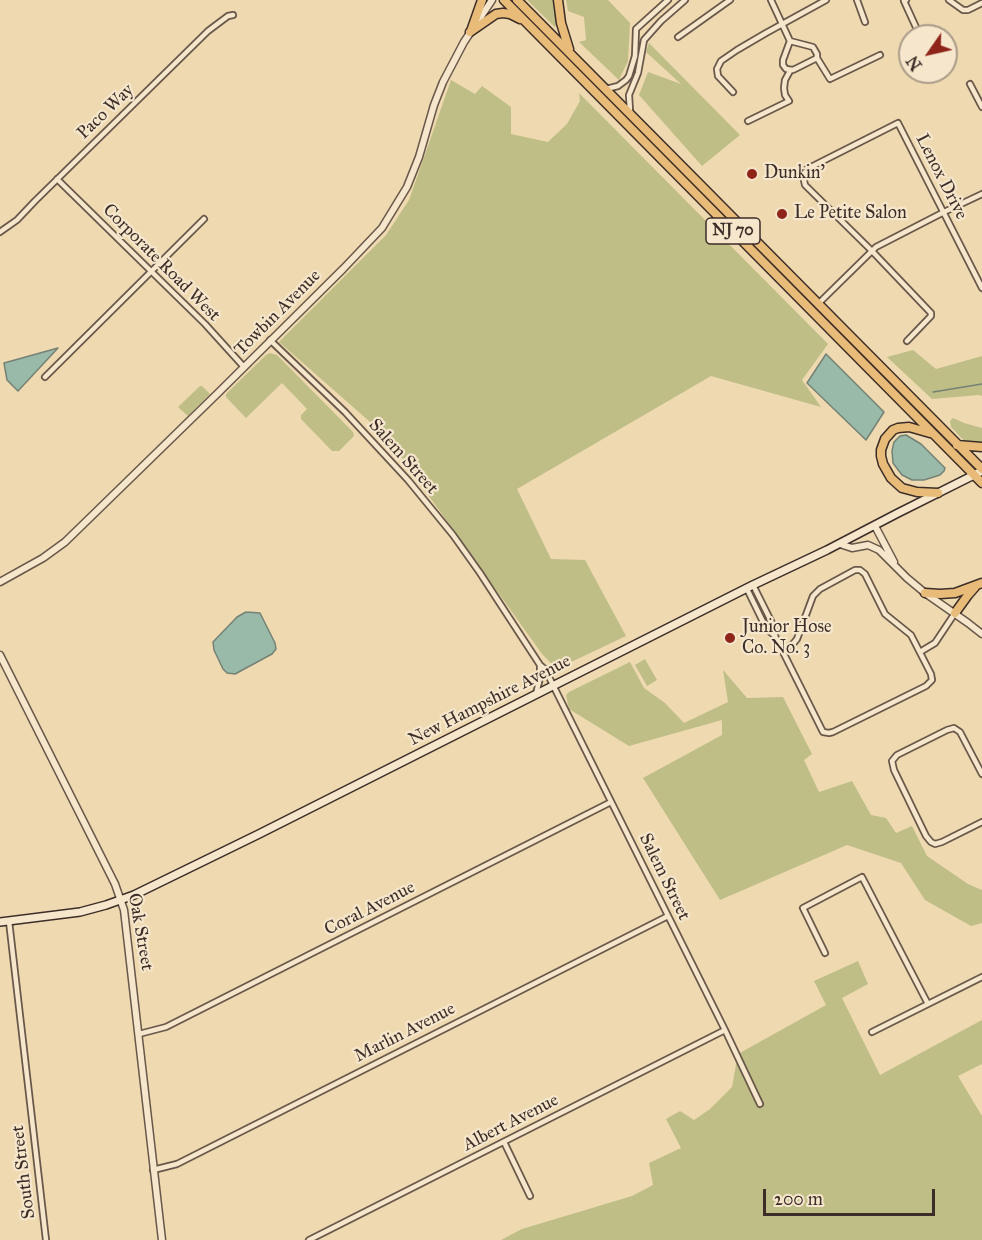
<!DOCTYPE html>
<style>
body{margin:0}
#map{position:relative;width:982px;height:1240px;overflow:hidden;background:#efd9b0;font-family:"IM FELL Great Primer",serif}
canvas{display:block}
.north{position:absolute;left:898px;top:24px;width:60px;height:60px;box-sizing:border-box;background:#f5e6cc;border:2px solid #ab9c8a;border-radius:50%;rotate:236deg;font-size:16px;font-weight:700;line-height:24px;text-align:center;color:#3c2d28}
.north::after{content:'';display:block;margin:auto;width:21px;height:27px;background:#8f2418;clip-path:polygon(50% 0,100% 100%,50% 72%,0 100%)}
.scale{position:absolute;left:763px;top:1189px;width:172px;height:27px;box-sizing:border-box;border:3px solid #3c2d28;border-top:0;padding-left:8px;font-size:18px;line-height:21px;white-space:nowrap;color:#3c2d28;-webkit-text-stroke:4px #f5e6cc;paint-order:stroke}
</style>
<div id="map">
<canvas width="982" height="1240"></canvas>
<div class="north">N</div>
<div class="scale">200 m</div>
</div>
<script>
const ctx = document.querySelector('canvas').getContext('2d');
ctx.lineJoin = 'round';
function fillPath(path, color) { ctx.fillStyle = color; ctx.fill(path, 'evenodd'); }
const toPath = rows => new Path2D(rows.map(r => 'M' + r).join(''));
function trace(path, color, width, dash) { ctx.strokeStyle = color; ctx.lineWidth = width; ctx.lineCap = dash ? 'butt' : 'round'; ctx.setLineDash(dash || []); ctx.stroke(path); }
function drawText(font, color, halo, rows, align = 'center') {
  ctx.font = font + ' "IM FELL Great Primer",serif'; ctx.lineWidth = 4.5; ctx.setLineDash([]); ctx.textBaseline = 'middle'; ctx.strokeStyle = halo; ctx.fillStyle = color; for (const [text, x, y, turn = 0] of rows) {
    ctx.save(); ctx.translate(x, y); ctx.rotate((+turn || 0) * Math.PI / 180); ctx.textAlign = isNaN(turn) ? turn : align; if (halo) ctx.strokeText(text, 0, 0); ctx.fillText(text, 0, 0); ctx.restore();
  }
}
fillPath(toPath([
 [527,0,554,0,556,25,555,27],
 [566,0,608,0,630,23,628,61,619,80,579,42,586,40,584,17,568,11],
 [649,43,740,135,702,166,639,95,648,72,681,84,646,52],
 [451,80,475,94,482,86,511,107,511,134,548,142,567,124,580,101,579,93,828,344,802,380,821,407,711,376,517,489,551,559,585,560,626,636,569,663,567,662,553,665,542,654,386,436,279,342,386,235,409,200],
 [913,350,936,369,982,356,982,396,979,395,932,399,887,357],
 [270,353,277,355,353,432,354,435,353,437,339,451,332,451,301,419,301,415,307,409,282,383,246,418,226,397,226,394,266,355],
 [200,386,202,386,210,394,188,416,178,407],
 [953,418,964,423,982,428,982,445,966,443,951,427,950,421],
 [645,659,657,680,647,686,635,665],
 [630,662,644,688,665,703,684,723,728,702,723,670,747,698,783,697,812,754,804,760,819,792,852,781,871,815,886,818,896,833,912,826,927,856,968,884,982,890,982,923,971,926,925,900,901,863,847,845,720,900,643,778,722,735,722,720,629,746,569,709,566,695,569,692],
 [858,961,868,984,842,998,880,1075,982,1020,982,1064,958,1076,982,1116,982,1240,501,1240,522,1229,632,1196,653,1185,649,1163,681,1148,666,1119,680,1111,694,1120,710,1109,732,1087,738,1054,826,1005,814,981]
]), '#bfbe87');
const water = toPath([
 [58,348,18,391,7,380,4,363,58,348],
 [826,354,884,412,866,440,807,383,826,354],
 [906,435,921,444,945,468,944,471,940,475,924,480,912,480,902,475,893,463,892,451,894,442,900,436,906,435],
 [246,612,260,613,275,643,276,649,272,654,235,674,227,673,223,669,214,650,213,642,237,617,246,612]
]);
fillPath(water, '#9abaa9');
trace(water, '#748275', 1.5);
trace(toPath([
 [933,392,982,384]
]), '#748275', 1.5);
const minor = toPath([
 [771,0,790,41,783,60,783,65,786,69,793,70,817,58,817,54,813,47,790,41],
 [857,0,865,22],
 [906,0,904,1,920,36],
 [949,0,963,10,968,10,982,3],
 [678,37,730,0],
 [817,58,830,79,880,55],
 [970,84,982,107],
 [606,89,618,86,626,80,629,76,635,56,636,29,668,0],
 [733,92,718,76,717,69,721,61,737,50,766,33,826,0],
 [630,111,629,95,638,73,644,40,661,21,685,0],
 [748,121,789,101,785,95,784,88,785,80,790,71],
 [57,179,205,324,244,367],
 [0,232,17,220,35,201,208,31,228,16,233,15],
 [818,304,876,247,944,212,982,194],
 [270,340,345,412,408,480,453,535,480,573,540,665,545,669,725,1030,760,1104],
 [907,341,931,316,931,313,872,251,805,185,803,176,807,169,898,123,982,288],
 [45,377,204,219],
 [753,585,773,625,775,636,823,732,829,733,833,732,926,686,932,680,931,674,911,635,885,614,865,574,860,570,855,570,820,589,813,596,797,639,792,645,782,650],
 [747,589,766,628,775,636],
 [920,652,935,643,955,613],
 [536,694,540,678,540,665],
 [982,774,960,732,954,728,947,730,897,755,892,761,894,770,926,836,931,842,935,844,942,842,982,822],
 [9,921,46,1240],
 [825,953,803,908,862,877,928,1004],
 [872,1032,982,977],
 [139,1034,166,1027,611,802],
 [504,1142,530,1196],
 [153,1170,177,1164,668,916],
 [309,1240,725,1030]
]);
const tertiary = toPath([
 [875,526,894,562],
 [840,544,852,548,868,545,879,550,907,578,925,593,968,623,982,634],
 [0,582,43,558,65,542,217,394,343,269,382,228,407,187,419,157,434,105,443,82,464,42,492,0],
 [0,655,115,884,124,910,162,1240]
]);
const secondary = toPath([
 [0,922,80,912,106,905,134,895,259,834,753,585,827,550,898,513,982,471]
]);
const trunk = toPath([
 [504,0,982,483],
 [517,0,982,469],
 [558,0,561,23,569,49],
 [471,31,482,0],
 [470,32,496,14,503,13,510,14,520,19],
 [930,433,909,427,898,428,893,430,885,439,881,450,881,456,883,464,891,478,902,488,917,492,938,493],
 [957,445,982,447],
 [925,593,940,594,955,593,982,583],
 [955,613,968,595,975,587]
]);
trace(minor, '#69584a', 8);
trace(tertiary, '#69584a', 9);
trace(secondary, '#3c2d28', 10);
trace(trunk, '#3c2d28', 11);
trace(minor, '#f5e6cc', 4.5);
trace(tertiary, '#f5e6cc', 6);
trace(secondary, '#f5e6cc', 7);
trace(trunk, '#e8bc78', 8);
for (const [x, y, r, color] of [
 [752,174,6,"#8f2418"],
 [782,214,6,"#8f2418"],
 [730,638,6,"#8f2418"]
]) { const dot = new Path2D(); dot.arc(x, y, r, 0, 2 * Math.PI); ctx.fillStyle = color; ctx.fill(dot); trace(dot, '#f5e6cc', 2); }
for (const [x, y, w] of [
 [733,231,54]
]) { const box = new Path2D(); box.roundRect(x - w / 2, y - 13, w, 26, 4.5); ctx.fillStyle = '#f5e6cc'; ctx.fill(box); trace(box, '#3c2d28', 1.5); }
drawText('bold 16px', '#3c2d28', null, [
 ["NJ 70",733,231]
]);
drawText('18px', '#3c2d28', '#f5e6cc', [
 ["Paco Way",106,112,-44],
 ["Lenox Drive",941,177,63],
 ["Corporate Road West",161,263,45],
 ["Towbin Avenue",278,313,-45],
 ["Salem Street",403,457,48],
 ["New Hampshire Avenue",490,701,-27],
 ["Salem Street",664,877,64],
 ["Coral Avenue",370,909,-27],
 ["Oak Street",140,932,80],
 ["Marlin Avenue",405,1033,-27],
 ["Albert Avenue",511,1123,-27],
 ["South Street",24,1172,-97]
]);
drawText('18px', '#3c2d28', '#f5e6cc', [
 ["Dunkin'",764,174],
 ["Le Petite Salon",794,214],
 ["Junior Hose",742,628],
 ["Co. No. 3",742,649]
], 'left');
</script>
